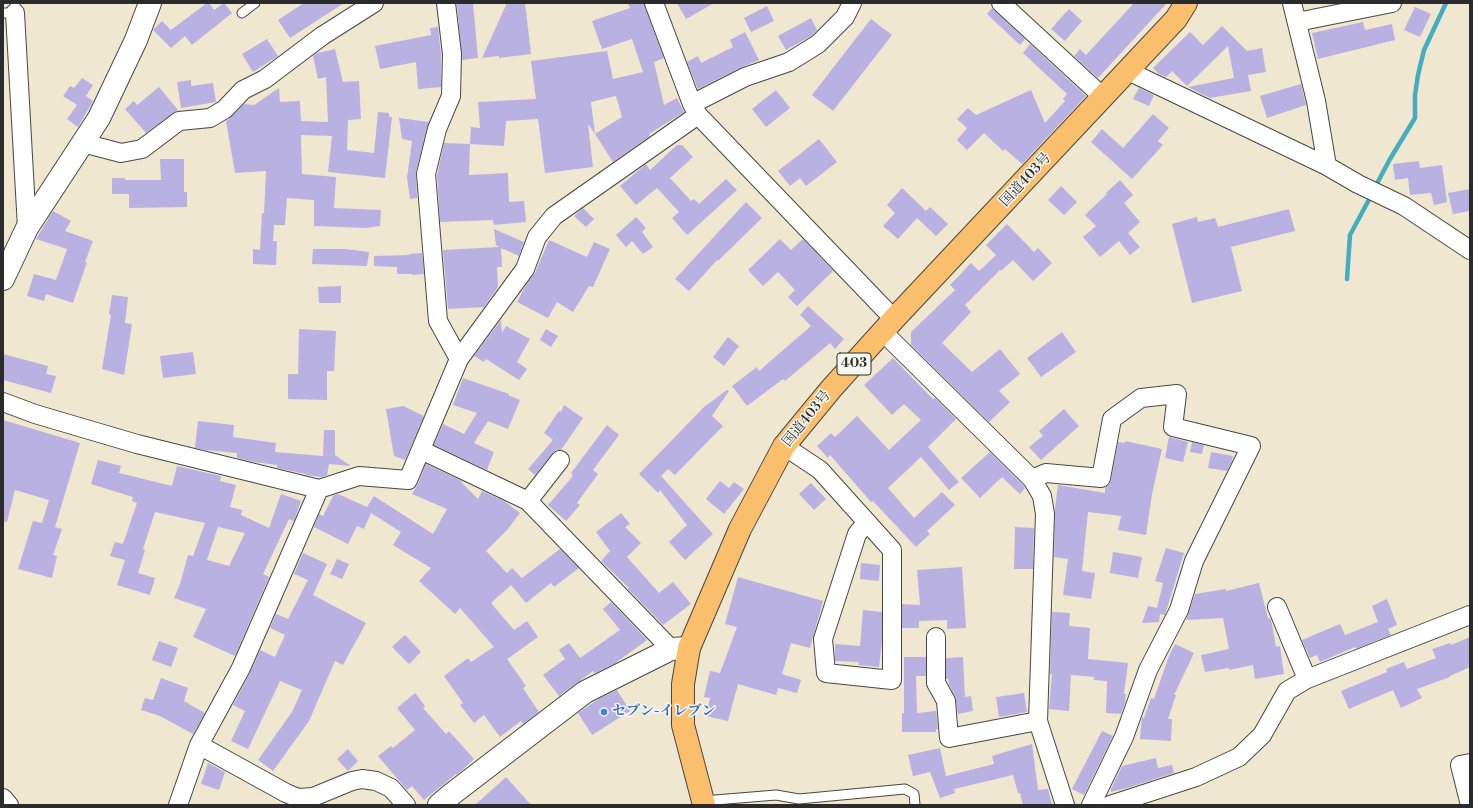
<!DOCTYPE html>
<meta charset="utf-8">
<style>
body{margin:0}
#map{position:relative;width:1473px;height:808px;overflow:hidden;background:#efe7d0;font-family:"Libre Bodoni",serif}
canvas{display:block}
.frame{position:absolute;inset:0;border:4px solid #2b2b2b;pointer-events:none}
</style>
<div id="map">
<canvas width="1473" height="808"></canvas>
<div class="frame"></div>
</div>
<script>
const ctx = document.querySelector('canvas').getContext('2d');
ctx.lineJoin = 'round';
const toPath = rows => new Path2D(rows.map(r => 'M' + r).join(''));
function trace(path, color, width, dash) { ctx.strokeStyle = color; ctx.lineWidth = width; ctx.lineCap = dash ? 'butt' : 'round'; ctx.setLineDash(dash || []); ctx.stroke(path); }
function fillPath(path, color) { ctx.fillStyle = color; ctx.fill(path, 'evenodd'); }
function drawText(font, color, halo, rows, align = 'center') {
  ctx.font = font + ' "Libre Bodoni","Noto Serif JP",serif'; ctx.lineWidth = 3; ctx.setLineDash([]); ctx.textBaseline = 'middle'; ctx.strokeStyle = halo; ctx.fillStyle = color; for (const [text, x, y, turn = 0] of rows) {
    ctx.save(); ctx.translate(x, y); ctx.rotate((+turn || 0) * Math.PI / 180); ctx.textAlign = isNaN(turn) ? turn : align; if (halo) ctx.strokeText(text, 0, 0); ctx.fillText(text, 0, 0); ctx.restore();
  }
}
trace(toPath([
 [1375,187,1390,159,1415,118,1415,95,1418,75,1424,50,1446,3],
 [1347,279,1350,235,1372,194]
]), '#42aec0', 4.5);
fillPath(toPath([
 [207,3,209,3,214,10,224,3,232,13,192,45,185,36,171,48,153,30,162,21,171,30],
 [304,3,344,3,290,38,278,20],
 [457,3,473,3,478,58,462,60],
 [507,3,525,3,531,54,499,58,499,56,482,58],
 [628,3,644,3,664,58,654,62,664,105,677,98,684,112,649,134,650,136,613,162,595,134,622,117,616,96,591,102,595,134,588,124,593,167,545,173,538,119,506,121,504,146,470,144,471,127,480,128,478,102,536,99,531,61,607,51,613,79,643,72,632,39,602,49,592,21,630,8],
 [677,3,714,3,686,19],
 [1134,3,1167,3,1098,78,1074,56,1080,49,1086,55],
 [767,6,774,21,751,32,744,18],
 [1415,7,1431,14,1420,37,1404,30],
 [992,8,1025,39,1020,45,987,14],
 [1069,9,1082,21,1065,41,1051,29],
 [811,18,817,30,811,36,786,50,778,36],
 [871,19,892,35,833,111,812,95],
 [1363,22,1365,30,1392,24,1395,40,1318,59,1312,33],
 [1222,26,1247,51,1262,48,1266,72,1248,75,1251,91,1210,98,1188,87,1234,78,1228,46,1187,86,1172,71,1166,77,1159,74,1153,68,1190,32,1203,45],
 [438,27,441,54,441,87,418,89,416,62,380,69,375,46,431,35,430,28],
 [745,32,759,60,740,68,698,89,687,62,698,56,701,63,733,47,730,40],
 [267,39,278,56,253,72,242,54],
 [1030,44,1086,96,1022,164,1005,149,1003,151,984,133,967,150,957,140,967,128,957,119,968,108,976,115,1031,90,1045,123,1065,101,1063,99,1067,94,1023,53],
 [335,49,343,82,359,81,361,119,348,120,347,150,374,153,378,112,389,113,389,117,392,117,385,178,328,172,332,136,301,135,302,174,336,177,334,208,381,210,380,226,366,228,314,226,314,200,287,198,285,225,274,225,273,241,277,241,276,265,253,264,253,249,260,250,262,213,264,213,266,171,235,173,226,121,232,116,244,104,254,105,279,88,280,102,300,101,301,121,328,122,326,77,318,79,313,56,317,53],
 [82,78,93,85,86,96,93,101,78,127,67,119,77,105,63,96,70,86,74,88],
 [191,80,191,86,213,83,216,102,181,108,177,82],
 [1301,84,1306,105,1267,118,1260,96],
 [159,87,178,110,146,133,125,109,134,101,137,105],
 [1139,88,1154,95,1149,106,1133,99],
 [776,90,790,108,766,127,752,109],
 [1153,114,1169,128,1158,141,1163,145,1132,179,1091,142,1102,129,1123,148],
 [399,118,429,122,416,172,417,198,410,199,407,178,412,141,402,139],
 [819,139,837,162,806,186,800,178,790,186,778,171],
 [444,143,470,144,469,175,508,173,509,202,524,201,526,222,494,225,493,220,440,222,437,175],
 [677,145,682,145,693,157,670,178,691,201,694,199,699,204,726,179,737,190,687,235,672,218,679,212,657,188,636,205,620,186,646,164,650,170],
 [160,159,184,159,184,192,187,192,187,207,129,208,129,194,112,194,112,178,125,178,125,180,161,180],
 [1419,161,1420,168,1442,165,1447,202,1434,205,1431,193,1410,195,1408,178,1395,180,1393,164],
 [1120,180,1133,195,1124,203,1140,222,1128,233,1140,247,1130,255,1119,241,1100,257,1083,237,1096,226,1085,215,1107,194,1106,193],
 [1061,186,1077,202,1064,215,1048,200],
 [902,188,926,211,930,207,948,224,936,236,917,218,898,239,883,226,895,213,887,205],
 [1470,189,1470,211,1453,214,1448,193],
 [746,202,762,218,718,261,717,260,689,291,675,279],
 [583,208,594,219,586,227,574,216],
 [1289,209,1295,231,1231,247,1242,291,1192,303,1172,224,1197,217,1198,222,1215,218,1218,227],
 [53,211,71,221,65,231,93,241,85,262,87,262,73,303,46,294,44,301,27,296,34,274,56,280,67,249,36,239],
 [636,217,646,228,642,232,653,247,643,254,632,241,626,247,616,235],
 [1007,224,1034,252,1038,248,1052,263,1033,281,1013,260,1001,271,1000,270,965,305,971,312,942,343,972,372,1000,349,1020,374,999,391,1010,402,989,422,911,345,911,332,955,290,950,285,971,263,979,271,996,255,986,245],
 [494,229,524,242,519,256,501,248,502,267,497,267,498,287,484,307,448,309,443,250,499,247,496,245],
 [780,239,791,250,803,239,833,271,797,306,788,297,795,290,778,272,763,286,748,270],
 [549,240,587,257,594,242,610,249,593,287,589,286,573,312,557,302,548,318,517,302,526,285,535,273],
 [313,249,345,249,369,252,367,266,312,264],
 [422,253,424,274,412,275,412,274,397,274,397,267,374,266,374,256,409,255,409,254],
 [341,286,341,303,319,303,318,287],
 [112,295,128,297,125,323,132,324,124,375,102,369,111,315,109,314],
 [808,306,844,339,835,349,830,343,785,381,783,379,747,406,732,386,757,367,759,371,811,326,800,315],
 [501,320,502,333,506,326,530,339,517,362,527,369,519,380,486,359,484,362,474,356],
 [299,329,336,331,334,371,327,371,327,400,288,399,288,374,298,374],
 [546,329,558,336,551,347,540,340],
 [1062,332,1076,352,1041,377,1027,358],
 [728,337,739,346,724,366,713,357],
 [193,352,196,374,163,378,160,356],
 [3,354,48,366,46,374,56,376,51,393,3,380],
 [893,358,933,399,935,398,956,419,928,447,959,482,949,490,921,457,888,488,914,518,942,492,955,505,927,531,930,534,916,547,873,501,871,502,830,455,828,458,817,446,831,433,835,437,857,416,889,450,921,420,904,404,892,415,864,385],
 [463,378,509,394,508,395,520,400,508,429,488,421,474,443,494,452,487,470,434,445,443,424,464,434,477,413,453,405],
 [727,390,729,391,712,416,723,426,675,475,668,469,661,476,713,534,685,560,669,542,687,525,660,490,658,493,639,474,704,407],
 [564,405,583,418,561,450,556,450,552,454,535,475,528,469,553,440,544,433,559,411,561,412],
 [403,406,424,416,405,460,394,456,386,409],
 [1064,409,1079,426,1041,460,1029,447,1043,436,1039,431],
 [3,420,80,443,55,527,62,529,53,555,57,556,52,578,18,569,33,521,42,523,49,500,15,490,7,522,3,521],
 [198,421,234,425,233,437,276,443,275,452,323,456,324,430,335,430,335,455,351,466,329,464,327,475,322,477,306,475,306,474,277,468,277,465,254,462,237,458,237,453,205,450,195,448],
 [607,425,619,435,593,470,598,474,577,503,580,505,566,521,548,505,573,476,571,473],
 [1169,437,1188,442,1183,462,1165,458],
 [1125,441,1162,449,1152,494,1146,535,1118,530,1121,516,1088,512,1082,571,1095,573,1091,599,1063,595,1068,559,1054,557,1055,508,1058,485,1105,493,1105,488,1109,484,1111,480,1118,442,1125,443],
 [1192,442,1204,445,1202,454,1190,452],
 [990,452,1024,486,1025,488,1020,494,1002,477,980,498,961,478],
 [1211,452,1233,456,1232,461,1227,471,1208,468],
 [98,460,121,466,119,473,172,486,177,466,221,476,220,481,236,485,230,507,242,510,241,515,269,528,281,494,301,501,294,521,289,519,263,574,269,577,235,656,193,637,206,609,174,598,180,584,188,555,193,556,205,523,155,512,143,549,145,550,138,573,155,578,150,595,117,585,125,560,110,556,115,542,123,544,137,503,132,501,133,497,91,484],
 [218,527,245,533,229,566,207,560],
 [426,464,462,481,461,482,478,499,482,491,504,501,520,513,507,530,486,551,507,573,512,568,522,578,560,549,579,568,554,587,551,583,526,603,511,585,491,603,514,630,527,621,538,637,507,659,526,686,523,688,539,712,523,724,521,721,500,737,484,715,474,723,460,705,463,703,444,676,468,658,471,662,494,647,460,608,455,614,419,581,431,568,393,545,401,532,371,513,364,529,357,526,348,544,314,527,319,514,323,516,333,496,338,494,367,507,374,496,433,534,447,509,412,494,418,484],
 [720,481,729,488,734,482,744,489,724,514,706,499],
 [811,483,826,499,814,510,799,494],
 [621,513,630,524,625,527,641,543,627,557,659,593,673,582,691,604,663,625,628,589,629,588,601,561,610,551,596,532],
 [1015,527,1034,528,1033,569,1014,569],
 [1166,548,1184,553,1165,615,1160,614,1159,622,1142,623,1148,606,1157,608,1163,583,1155,581],
 [1113,552,1142,557,1138,578,1110,573],
 [303,553,327,564,313,595,366,623,343,665,335,661,309,721,273,771,258,760,292,712,302,690,280,681,248,749,231,741,245,711,233,705,250,673,260,650,275,657,285,635,270,628,276,614,288,619,308,580,294,574],
 [337,559,349,564,342,579,330,574],
 [861,563,880,565,879,581,860,579],
 [962,567,966,628,947,629,947,620,919,621,919,628,902,628,902,604,920,605,917,570],
 [738,577,823,601,810,648,791,643,782,674,801,680,797,693,778,688,776,695,738,684,728,721,706,716,710,698,704,697,710,671,720,673,737,627,725,624],
 [1259,583,1268,618,1271,619,1276,647,1280,646,1284,674,1255,679,1253,665,1229,670,1229,668,1205,672,1201,655,1229,649,1223,618,1186,620,1195,594,1226,589,1226,591],
 [1387,599,1397,625,1388,629,1391,635,1356,649,1355,647,1320,662,1317,655,1310,658,1302,640,1340,624,1345,635,1378,622,1372,606],
 [611,602,647,640,614,664,595,673,593,671,559,696,543,675,565,659,559,650,569,643,580,658,620,630,603,609],
 [863,610,882,612,882,641,879,667,858,665,859,662,835,661,835,644,860,646],
 [1052,612,1070,613,1069,626,1090,628,1088,659,1128,663,1124,694,1126,694,1125,702,1121,714,1106,713,1107,681,1094,680,1094,677,1071,675,1069,711,1049,709,1052,674,1050,674],
 [405,635,421,652,409,664,392,647],
 [1470,637,1470,667,1450,676,1450,677,1417,689,1422,698,1401,708,1393,690,1349,709,1341,691,1387,672,1386,669,1404,662,1407,669,1436,658,1432,649,1450,643,1451,645],
 [159,641,178,648,171,667,152,660],
 [1175,644,1194,653,1174,695,1176,695,1168,719,1172,719,1171,741,1140,739,1142,717,1144,718,1151,698,1154,699,1169,656],
 [904,657,926,657,926,676,916,676,917,713,936,711,938,729,936,729,936,732,902,732,902,713,904,713],
 [963,657,965,697,971,696,973,711,958,714,955,696,949,685,948,679,946,679,946,658],
 [161,678,188,688,184,701,205,713,193,734,160,716,141,710,145,698,153,700],
 [617,690,630,711,592,735,578,713,600,698],
 [415,693,425,706,423,708,446,734,449,731,474,759,458,774,456,774,424,800,412,786,407,790,378,756,391,746,393,748,415,730,397,708],
 [1024,693,1027,712,999,717,996,697],
 [1102,731,1113,736,1084,795,1072,789],
 [1032,744,1038,790,1048,789,1052,805,1023,805,1020,793,1018,793,1013,775,954,789,955,793,940,798,930,772,913,776,908,755,940,748,946,776,994,764,992,756],
 [348,749,358,761,348,771,337,759],
 [1156,758,1158,768,1172,765,1174,773,1127,788,1111,792,1111,789,1122,766],
 [208,763,225,772,219,790,201,784],
 [506,777,531,805,475,805]
]), '#bab1e3');
const service = toPath([
 [3,13,15,13,15,3],
 [242,13,255,3],
 [703,801,776,795,799,799,905,789,914,794,915,805]
]);
const minor = toPath([
 [446,3,452,54,451,96,437,129,426,174,438,321,459,359],
 [654,3,692,104,698,115,894,319],
 [1001,3,1103,97],
 [1292,3,1316,101,1327,166],
 [15,13,27,228],
 [1297,22,1392,3],
 [1128,71,1327,166,1358,184,1404,206,1470,250],
 [692,104,745,77,789,62,818,44,845,17,852,3],
 [83,143,121,153,142,149,179,121,210,118,225,109,243,90,265,79,322,36,374,3],
 [883,332,1032,479,1042,496,1045,514,1038,721,1065,805],
 [3,402,35,414,137,444,319,489,359,476,408,480,459,359,525,269,537,237,554,216,698,115],
 [784,446,820,470,892,550,892,680,826,673,823,639,857,534,867,522],
 [421,450,528,501,671,649],
 [1032,479,1046,473,1101,478,1112,419,1141,398,1177,394,1173,427,1251,446,1194,561,1179,610,1148,670,1124,737,1091,805],
 [528,501,560,460],
 [1277,607,1307,679],
 [936,637,936,683,946,701,949,738,1038,721],
 [199,745,286,793,298,798,313,797,352,781,362,779,376,781,391,788,406,805],
 [3,798,9,805],
 [178,805,199,745,241,668,319,489],
 [1110,805,1196,777,1239,757,1262,735,1287,691,1307,679,1470,615],
 [1470,805,1460,765,1470,763]
]);
const tertiary = toPath([
 [3,279,27,228,99,118,136,40,150,3],
 [439,805,452,794,585,692,671,649,689,648]
]);
const trunk = toPath([
 [704,805,683,725,683,684,689,648,740,529,784,446,831,389,894,319,1176,19,1186,3]
]);
trace(service, '#484744', 11);
trace(minor, '#484744', 20);
trace(tertiary, '#484744', 24);
trace(trunk, '#484744', 24);
trace(service, '#fff', 9);
trace(minor, '#fff', 18);
trace(tertiary, '#fff', 22);
trace(trunk, '#f9bf6d', 22);
for (const [x, y, r, color] of [
 [604,712,4,"#3f7fe0"]
]) { const dot = new Path2D(); dot.arc(x, y, r, 0, 2 * Math.PI); ctx.fillStyle = color; ctx.fill(dot); trace(dot, '#f6f6f2', 1.5); }
for (const [x, y, w] of [
 [854,364,34]
]) { const box = new Path2D(); box.roundRect(x - w / 2, y - 11, w, 22, 3); ctx.fillStyle = '#f6f6f2'; ctx.fill(box); trace(box, '#2b2b2b', 1); }
drawText('bold 13px', '#2b2b2b', null, [
 ["403",854,364]
]);
drawText('14px', '#2b2b2b', '#f6f6f2', [
 ["国道403号",1026,180,-47],
 ["国道403号",807,419,-51]
]);
drawText('bold 14px', '#366cbe', '#f6f6f2', [
 ["セブン-イレブン",612,712]
], 'left');
</script>
